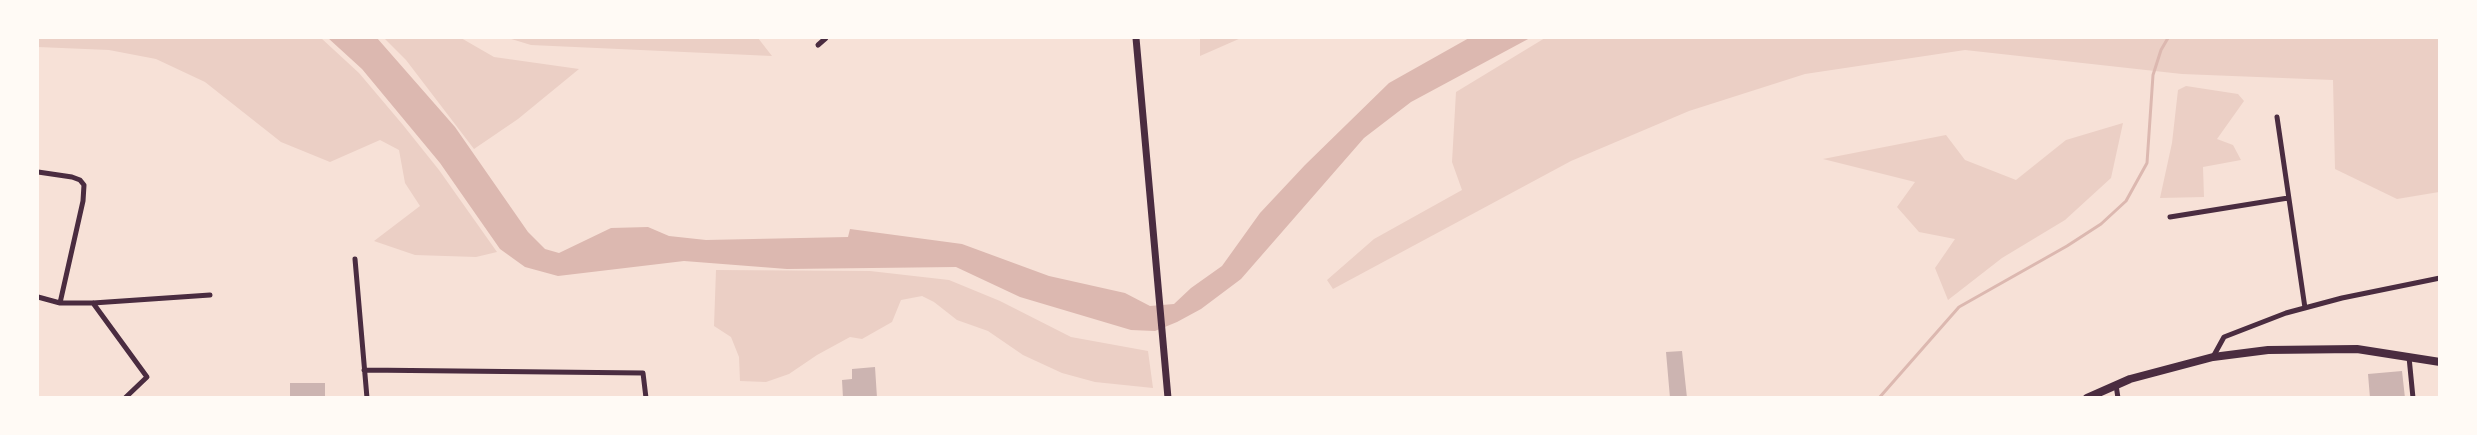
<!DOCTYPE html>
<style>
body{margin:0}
#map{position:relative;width:2477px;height:435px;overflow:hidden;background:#f7e1d7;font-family:Rubik,sans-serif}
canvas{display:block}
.frame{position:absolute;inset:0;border:39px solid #fffaf5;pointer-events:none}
</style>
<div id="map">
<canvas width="2477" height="435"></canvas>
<div class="frame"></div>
</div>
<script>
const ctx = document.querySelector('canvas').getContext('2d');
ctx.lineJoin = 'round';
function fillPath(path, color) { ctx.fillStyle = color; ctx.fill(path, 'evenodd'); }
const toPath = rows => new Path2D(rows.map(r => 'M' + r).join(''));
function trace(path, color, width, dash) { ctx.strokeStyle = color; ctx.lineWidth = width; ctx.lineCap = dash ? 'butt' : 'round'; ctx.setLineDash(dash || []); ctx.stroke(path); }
fillPath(toPath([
 [38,38,321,38,359,73,403,125,439,170,497,252,476,257,415,255,374,241,420,206,405,183,399,150,380,140,330,162,281,142,205,82,156,59,109,50,38,47],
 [384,38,461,38,494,57,579,69,518,119,474,149,406,60],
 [508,38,758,38,772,56,531,45],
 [1200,38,1241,38,1200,56],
 [1545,38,2439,38,2439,192,2397,199,2335,169,2333,80,2182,74,1965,50,1805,74,1689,111,1571,161,1333,289,1327,280,1374,239,1462,190,1452,162,1456,92],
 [2186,86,2238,94,2244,101,2217,139,2233,145,2241,160,2203,167,2204,197,2160,198,2172,143,2178,90],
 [2123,123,2111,178,2065,220,2002,258,1948,300,1935,268,1955,239,1919,232,1897,207,1915,182,1823,159,1946,135,1965,160,2016,180,2066,140],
 [716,270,870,271,949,280,1000,301,1071,337,1148,351,1153,388,1095,382,1062,373,1023,355,988,331,957,320,934,302,922,296,901,300,892,322,862,339,850,337,817,355,789,374,766,382,740,381,739,357,731,337,714,326]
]), '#ebcfc5');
fillPath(toPath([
 [328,38,377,38,455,127,528,232,545,249,559,253,611,228,648,227,669,236,706,240,848,237,850,229,962,244,1049,276,1125,293,1150,306,1174,304,1191,288,1222,266,1260,213,1305,165,1389,83,1469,38,1530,38,1411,102,1364,138,1241,279,1201,309,1177,322,1155,331,1131,330,1020,297,956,267,787,269,684,261,558,276,525,267,500,249,440,163,362,69]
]), '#dcb8b0');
trace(toPath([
 [1879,398,1959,307,2067,246,2101,224,2126,201,2147,163,2153,75,2161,50,2168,38]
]), '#dcb8b0', 3);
fillPath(toPath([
 [1682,351,1687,398,1670,398,1666,352],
 [875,367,877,398,843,398,842,380,852,379,852,369],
 [2402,371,2405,398,2370,398,2368,374],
 [290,383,325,383,325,398,290,398]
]), '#ccb4b1');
trace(toPath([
 [818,45,826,38],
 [2277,117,2305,308],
 [38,172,72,177,80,180,84,185,83,201,60,303],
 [2170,217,2288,198],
 [355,259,367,398],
 [38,297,60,303,93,303,210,295],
 [93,303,147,377,125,398],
 [2213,357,2224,337,2286,313,2342,298,2440,278],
 [2409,357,2413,398],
 [364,370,643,373,646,398],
 [2116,385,2118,398]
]), '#4a2c40', 5);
trace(toPath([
 [1136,38,1168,398]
]), '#4a2c40', 7);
trace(toPath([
 [2087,398,2130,379,2213,357,2268,350,2357,349,2440,362]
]), '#4a2c40', 8);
</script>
